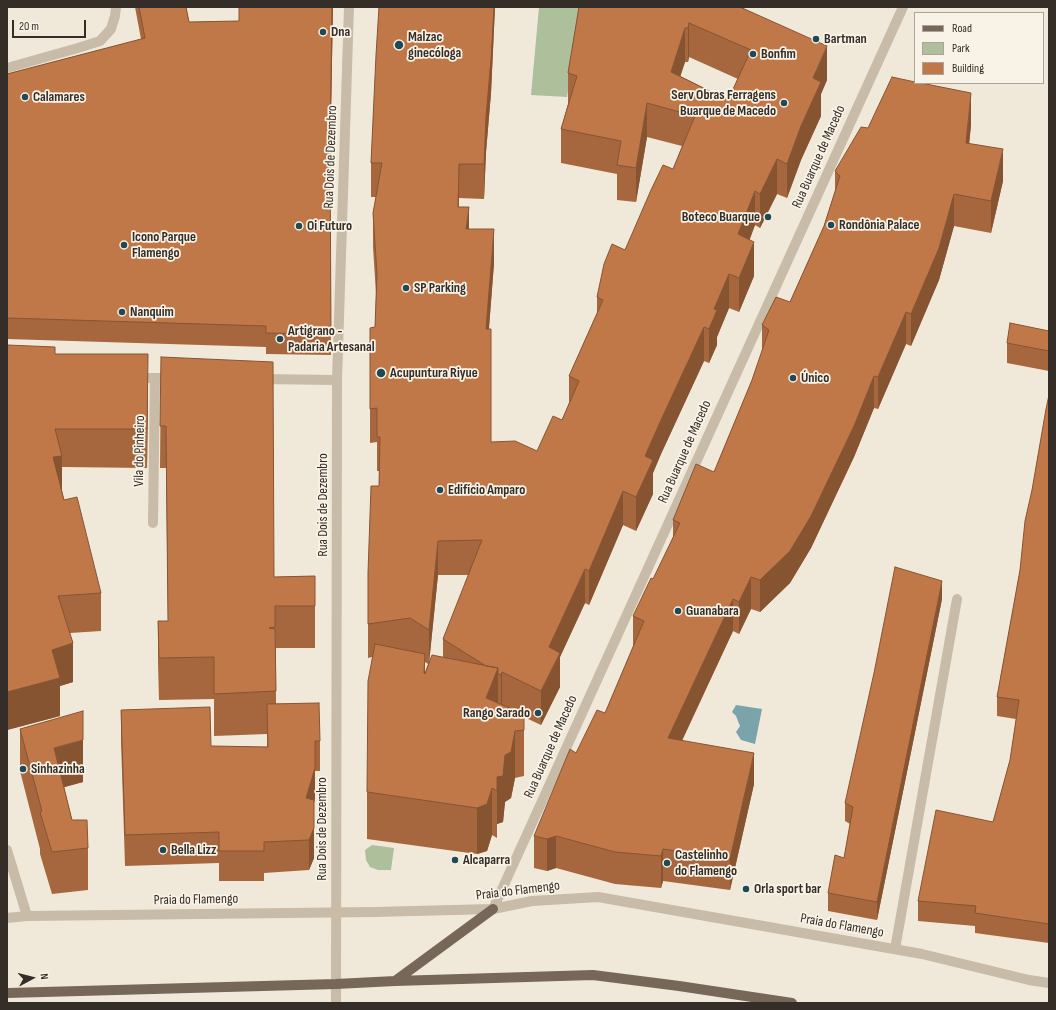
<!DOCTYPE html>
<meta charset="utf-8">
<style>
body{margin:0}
#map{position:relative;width:1056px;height:1010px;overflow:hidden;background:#f0e9da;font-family:"Sofia Sans Condensed",sans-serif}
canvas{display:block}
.frame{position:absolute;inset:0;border:8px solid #352d27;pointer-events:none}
.legend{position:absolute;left:914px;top:12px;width:130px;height:72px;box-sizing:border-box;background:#f8f3e6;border:1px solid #aaa49a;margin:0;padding:5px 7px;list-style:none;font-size:12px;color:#352d27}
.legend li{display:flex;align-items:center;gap:8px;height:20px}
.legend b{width:20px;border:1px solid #aaa49a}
.north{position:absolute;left:12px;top:958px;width:40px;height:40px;-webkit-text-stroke:3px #f8f3e6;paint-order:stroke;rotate:83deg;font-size:11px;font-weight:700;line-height:16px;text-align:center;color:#352d27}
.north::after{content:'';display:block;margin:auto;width:14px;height:18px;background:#352d27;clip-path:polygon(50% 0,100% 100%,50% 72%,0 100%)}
.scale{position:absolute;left:12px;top:20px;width:74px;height:18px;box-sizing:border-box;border:2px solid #352d27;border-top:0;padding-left:5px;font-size:12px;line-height:14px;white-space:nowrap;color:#352d27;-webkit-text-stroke:3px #f8f3e6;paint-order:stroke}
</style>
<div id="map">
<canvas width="1056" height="1010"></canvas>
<div class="frame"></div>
<ul class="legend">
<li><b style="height:5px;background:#766759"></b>Road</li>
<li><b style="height:11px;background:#adbf9b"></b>Park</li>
<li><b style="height:11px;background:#c17848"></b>Building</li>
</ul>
<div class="north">N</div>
<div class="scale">20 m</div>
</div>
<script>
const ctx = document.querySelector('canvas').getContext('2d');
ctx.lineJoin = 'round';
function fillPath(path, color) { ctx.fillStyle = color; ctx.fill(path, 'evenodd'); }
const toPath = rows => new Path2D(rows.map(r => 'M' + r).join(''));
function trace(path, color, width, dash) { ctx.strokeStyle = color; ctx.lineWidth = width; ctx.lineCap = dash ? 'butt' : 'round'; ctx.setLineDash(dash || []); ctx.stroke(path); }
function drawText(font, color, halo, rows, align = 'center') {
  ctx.font = font + ' "Sofia Sans Condensed",sans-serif'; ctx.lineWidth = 3.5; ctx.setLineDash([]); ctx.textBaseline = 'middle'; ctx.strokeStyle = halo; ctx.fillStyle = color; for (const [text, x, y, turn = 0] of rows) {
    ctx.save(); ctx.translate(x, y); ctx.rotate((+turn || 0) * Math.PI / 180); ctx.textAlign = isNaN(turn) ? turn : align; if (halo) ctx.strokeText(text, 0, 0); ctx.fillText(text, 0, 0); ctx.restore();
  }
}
fillPath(toPath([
 [539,7,581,7,567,97,531,95],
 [372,845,394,848,391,870,378,870,370,867,366,860,365,850]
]), '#adbf9b');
fillPath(toPath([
 [736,705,762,709,755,744,741,740,736,732,740,726,736,716,732,712]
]), '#7ba3ac');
trace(toPath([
 [7,68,78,48,100,41,111,29,115,16,116,7],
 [135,378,173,378],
 [259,379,337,380],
 [153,523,155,378],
 [7,850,27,916],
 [493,909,903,7],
 [7,918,27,916,374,912,493,909,532,901,598,897,922,954,1029,980,1049,983],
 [895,949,957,599],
 [336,1003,337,380,349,7]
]), '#c8bba7', 10);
trace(toPath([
 [395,981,493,909],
 [7,993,336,984,395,981,593,975,679,986,792,1003]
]), '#766759', 10);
fillPath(toPath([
 [135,7,186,7,189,22,239,21,333,7,330,162,331,355,266,354,266,347,7,339,7,74,141,39],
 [379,7,495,7,491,93,486,152,484,199,459,198,458,207,469,229,494,263,489,329,491,442,537,451,562,420,569,403,569,376,597,313,597,297,673,169,682,146,647,137,636,202,617,200,617,174,561,163,561,129,568,104,568,73,579,7,744,7,744,9,827,80,821,94,821,116,801,160,787,198,777,194,760,228,755,225,750,239,754,276,739,312,729,308,717,337,717,345,709,363,704,361,661,454,653,473,653,494,636,531,623,525,589,605,585,603,560,657,560,687,541,725,524,717,524,776,515,778,511,798,505,802,503,822,497,824,497,838,492,835,487,851,477,854,367,839,367,792,372,657,368,658,368,573,379,486,379,471,377,471,377,442,370,443,370,328,375,327,376,294,373,247,373,213,376,197,371,197,371,163],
 [689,57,738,79,728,100,680,76,685,62,688,62],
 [438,575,469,575,443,639,443,658,429,662],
 [425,662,428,664,425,672],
 [971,125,969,144,1003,181,991,233,954,226,939,280,911,346,906,344,878,409,874,408,854,457,811,548,790,583,760,612,751,609,739,634,733,631,682,741,754,784,730,890,663,881,661,888,615,884,556,868,547,871,534,868,534,836,576,753,605,713,633,647,633,616,653,579,673,538,673,520,714,472,752,380,762,352,762,325,790,302,824,226,835,191,835,171,868,128],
 [1049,331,1049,371,1007,363,1007,343],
 [55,354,148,392,147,468,62,467,62,491,64,500,101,593,101,631,70,633,73,682,60,686,60,716,7,730],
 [161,357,274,577,315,576,315,648,276,648,276,704,320,741,320,771,315,771,315,798,314,803,314,858,309,870,264,873,264,881,219,881,219,863,125,866,121,740,121,710,211,746,267,747,267,734,214,736,214,699,159,700,158,663,158,621,168,621,166,468,160,468],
 [1049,395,1049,943,975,933,975,926,918,921,918,901,993,822,1010,760,1016,719,997,716,997,697,1020,570,1032,490],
 [942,599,877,920,828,911,828,893,844,858,850,824,845,821,845,803],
 [20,729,83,782,64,787,72,820,88,848,88,890,52,894,40,854,40,849,20,771]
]), '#a6673e');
fillPath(toPath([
 [332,7,333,7,330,168,330,147],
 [494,7,495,7,491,93,486,152,484,199,484,164,486,117],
 [689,23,689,57,688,62,688,28],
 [685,28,685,62,671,106,671,72],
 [827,46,827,80,821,94,821,116,801,160,787,198,787,164,813,78],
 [971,93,971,125,966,175,966,143],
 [647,103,647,137,636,202,636,168],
 [1003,149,1003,181,991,233,991,201],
 [777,159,777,194,760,228,760,194],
 [459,164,459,198,458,241,458,207],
 [755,191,755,225,738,268,738,234],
 [954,194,954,226,939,280,911,346,911,314],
 [469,207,469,242,466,229],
 [494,229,494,263,486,364,486,329],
 [754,242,754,276,739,312,739,278],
 [729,274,729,308,717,337,717,345,709,363,709,329,714,309],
 [906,312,906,344,878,409,878,377],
 [704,327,704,361,661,454,653,473,653,494,636,531,636,497,645,456,661,420],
 [148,354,148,392,147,468,147,429],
 [874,376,874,408,854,457,811,548,790,583,760,612,760,580],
 [62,456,62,494,53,457],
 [623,491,623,525,589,605,589,571],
 [438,541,438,575,429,664,429,630],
 [585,569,585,603,560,657,560,687,541,725,541,691,549,647],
 [751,577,751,609,739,634,739,602],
 [942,581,942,599,877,920,877,902],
 [733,599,733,631,668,770,668,738],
 [73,643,73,682,60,686,60,716,7,730,7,692,52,650],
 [425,654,425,701,424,673],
 [498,668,498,715,486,698],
 [502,672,502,707,501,710,501,675],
 [515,731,515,778,511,798,505,802,503,822,497,824,497,838,497,777,505,755],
 [83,740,83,782,54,790,54,748],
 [754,753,754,784,730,890,730,859],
 [315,768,315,798,314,803,314,858,309,870,309,840,306,798],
 [492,788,492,835,487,851,477,854,477,808],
 [556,836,556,868,547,871,547,839],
 [663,849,663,881,661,888,661,856]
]), '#875432');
const building = toPath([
 [139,7,186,7,189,22,239,21,239,7,332,7,330,147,331,334,266,333,266,326,7,318,7,74,145,38,139,7],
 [379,7,494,7,491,59,486,117,484,164,459,164,458,207,469,207,466,229,494,229,486,329,491,329,491,442,515,441,537,451,553,416,562,420,579,381,569,376,603,300,597,297,604,264,612,244,625,250,651,190,663,165,673,169,695,116,647,103,636,168,617,165,621,141,561,129,577,76,568,73,579,7,740,7,827,46,813,78,821,82,801,126,787,164,777,159,760,194,755,191,738,234,754,242,739,278,729,274,714,309,717,310,709,329,704,327,661,420,645,456,653,460,636,497,623,491,589,571,585,569,549,647,560,653,541,691,502,672,501,675,498,674,498,668,486,666,443,639,482,540,438,541,429,630,410,618,368,624,368,573,371,486,379,486,380,437,377,437,377,408,370,409,370,328,375,327,377,274,373,213,382,163,371,163,376,55,379,7],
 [689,23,751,50,728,100,671,72,685,28,688,28,689,23],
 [892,77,915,82,915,83,921,83,971,93,966,143,1003,149,991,201,954,194,939,248,911,314,906,312,878,377,874,376,854,426,811,516,790,551,760,580,751,577,739,602,733,599,668,738,754,753,730,859,663,849,661,856,615,852,556,836,547,839,534,836,570,749,576,753,597,710,605,713,644,621,633,616,651,578,653,579,680,523,673,520,696,464,714,472,752,380,769,330,762,325,776,297,790,302,824,226,840,176,835,171,861,127,868,128,892,77],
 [1010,323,1049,331,1049,351,1007,343,1010,323],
 [7,345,55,347,55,354,148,354,147,429,55,429,62,456,53,457,64,500,77,497,101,593,58,596,73,643,52,650,60,678,7,692,7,345],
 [161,357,273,362,274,577,315,576,315,606,275,606,275,627,269,628,275,629,276,691,214,694,214,657,159,658,158,621,168,621,166,426,160,426,161,357],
 [1049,395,1049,924,975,913,976,906,918,901,936,810,993,822,1010,760,1019,700,997,697,1020,570,1025,521,1032,490,1046,409,1049,395],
 [895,567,942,581,877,902,828,893,835,855,844,858,853,807,845,803,874,673,895,567],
 [375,644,425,654,424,673,425,674,432,655,498,668,486,698,524,714,524,730,515,731,511,752,505,755,503,776,497,777,497,791,492,788,487,804,477,808,367,792,368,681,375,644],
 [319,703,320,741,315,741,315,768,306,798,314,800,314,828,309,840,264,842,264,851,219,851,219,832,125,835,121,710,210,707,211,746,268,747,267,704,319,703],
 [83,711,83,740,54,748,72,820,87,820,88,848,52,852,40,812,42,811,20,729,83,711]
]);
fillPath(building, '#c17848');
trace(building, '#875432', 1);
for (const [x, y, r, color] of [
 [323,32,4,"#1f4954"],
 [816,39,4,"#1f4954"],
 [399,45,5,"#1f4954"],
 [753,54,4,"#1f4954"],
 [25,97,4,"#1f4954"],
 [784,103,4,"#1f4954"],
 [768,217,4,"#1f4954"],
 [831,225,4,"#1f4954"],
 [299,226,4,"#1f4954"],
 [124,245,4,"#1f4954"],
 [406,288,4,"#1f4954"],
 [122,312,4,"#1f4954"],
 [280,339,4,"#1f4954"],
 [381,373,5,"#1f4954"],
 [793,378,4,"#1f4954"],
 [440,490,4,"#1f4954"],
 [678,611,4,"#1f4954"],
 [538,713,4,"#1f4954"],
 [23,769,4,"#1f4954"],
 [163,850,4,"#1f4954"],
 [455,860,4,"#1f4954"],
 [667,863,4,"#1f4954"],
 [746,889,4,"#1f4954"]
]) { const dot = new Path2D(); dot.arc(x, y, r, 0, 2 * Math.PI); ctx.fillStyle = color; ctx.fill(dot); trace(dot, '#f8f3e6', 1.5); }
drawText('bold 14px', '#352d27', '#f8f3e6', [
 ["Dna",331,32],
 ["Malzac",408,37],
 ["ginecóloga",408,53],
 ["Bartman",824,39],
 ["Bonfim",761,54],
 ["Serv Obras Ferragens",776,95,"right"],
 ["Buarque de Macedo",776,111,"right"],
 ["Calamares",33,97],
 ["Boteco Buarque",760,217,"right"],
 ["Rondônia Palace",839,225],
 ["Oi Futuro",307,226],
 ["Icono Parque",132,237],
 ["Flamengo",132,253],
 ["SP Parking",414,288],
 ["Nanquim",130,312],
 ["Artigrano -",288,331],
 ["Padaria Artesanal",288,347],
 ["Acupuntura Riyue",390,373],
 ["Único",801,378],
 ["Edifício Amparo",448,490],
 ["Guanabara",686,611],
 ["Rango Sarado",530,713,"right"],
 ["Sinhazinha",31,769],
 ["Bella Lizz",171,850],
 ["Castelinho",675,855],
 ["do Flamengo",675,871],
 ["Alcaparra",463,860],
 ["Orla sport bar",754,889]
], 'left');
drawText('14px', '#352d27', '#f8f3e6', [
 ["Rua Dois de Dezembro",331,157,-88],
 ["Rua Buarque de Macedo",819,157,-66],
 ["Vila do Pinheiro",140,451,-89],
 ["Rua Buarque de Macedo",685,452,-66],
 ["Rua Dois de Dezembro",323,505,-90],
 ["Rua Buarque de Macedo",551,747,-66],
 ["Rua Dois de Dezembro",322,829,-90],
 ["Praia do Flamengo",518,891,-7],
 ["Praia do Flamengo",196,900,-1],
 ["Praia do Flamengo",842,926,10]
]);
</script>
